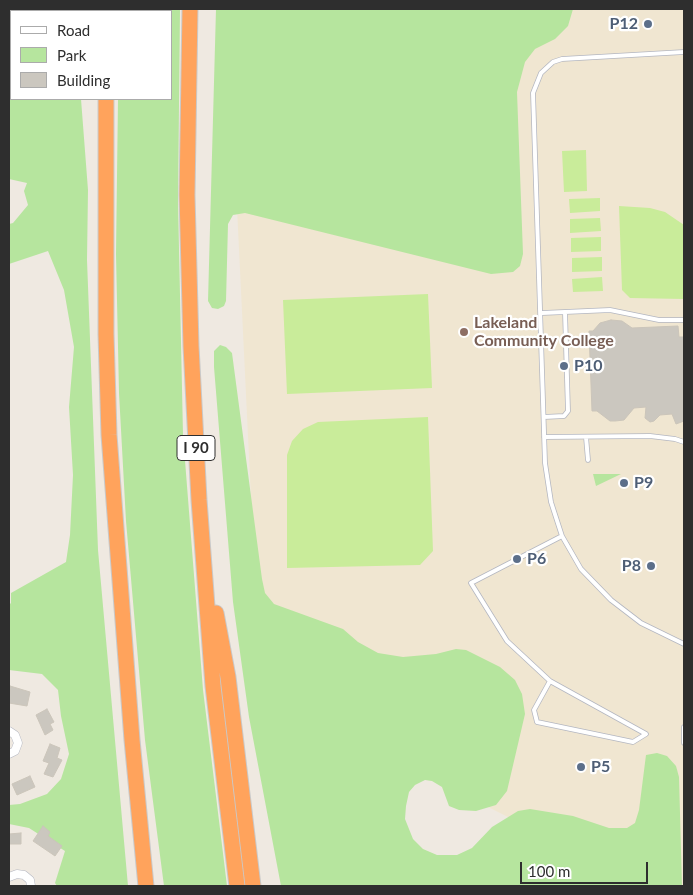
<!DOCTYPE html>
<style>
body{margin:0}
#map{position:relative;width:693px;height:895px;overflow:hidden;background:#efe9e1;font-family:Lato,sans-serif}
canvas{display:block}
.frame{position:absolute;inset:0;border:10px solid #2e2e2e;pointer-events:none}
.legend{position:absolute;left:10px;top:10px;width:162px;height:90px;box-sizing:border-box;background:#fff;border:1px solid #ababab;margin:0;padding:6px 9px;list-style:none;font-size:15px;color:#2e2e2e}
.legend li{display:flex;align-items:center;gap:10px;height:25px}
.legend b{width:25px;border:1px solid #ababab}
.scale{position:absolute;left:520px;top:862px;width:128px;height:22px;box-sizing:border-box;border:2px solid #2e2e2e;border-top:0;padding-left:6px;font-size:15px;line-height:18px;white-space:nowrap;color:#2e2e2e;-webkit-text-stroke:4px #fff;paint-order:stroke}
</style>
<div id="map">
<canvas width="693" height="895"></canvas>
<div class="frame"></div>
<ul class="legend">
<li><b style="height:6px;background:#fff"></b>Road</li>
<li><b style="height:14px;background:#b6e59e"></b>Park</li>
<li><b style="height:14px;background:#cbc7bf"></b>Building</li>
</ul>
<div class="scale">100 m</div>
</div>
<script>
const ctx = document.querySelector('canvas').getContext('2d');
ctx.lineJoin = 'round';
function fillPath(path, color) { ctx.fillStyle = color; ctx.fill(path, 'evenodd'); }
const toPath = rows => new Path2D(rows.map(r => 'M' + r).join(''));
function trace(path, color, width, dash) { ctx.strokeStyle = color; ctx.lineWidth = width; ctx.lineCap = dash ? 'butt' : 'round'; ctx.setLineDash(dash || []); ctx.stroke(path); }
function drawText(font, color, halo, rows, align = 'center') {
  ctx.font = font + ' Lato,sans-serif'; ctx.lineWidth = 4.5; ctx.setLineDash([]); ctx.textBaseline = 'middle'; ctx.strokeStyle = halo; ctx.fillStyle = color; for (const [text, x, y, turn = 0] of rows) {
    ctx.save(); ctx.translate(x, y); ctx.rotate((+turn || 0) * Math.PI / 180); ctx.textAlign = isNaN(turn) ? turn : align; if (halo) ctx.strokeText(text, 0, 0); ctx.fillText(text, 0, 0); ctx.restore();
  }
}
fillPath(toPath([
 [280,9,684,9,684,886,526,886,508,817,360,743,257,623,229,41]
]), '#f0e6d1');
fillPath(toPath([
 [9,9,81,9,81,11,11,11,11,99,81,99,88,190,87,260,98,550,128,886,57,886,55,883,65,851,29,828,9,824,9,805,20,804,47,794,61,779,69,754,61,716,58,690,42,674,9,670,9,605,11,603,11,593,66,562,70,535,73,475,69,407,74,347,64,290,48,251,9,264,9,224,13,223,28,205,24,191,27,183,9,179],
 [119,9,180,9,178,202,183,435,203,690,227,886,164,886,145,740,126,521,119,393,116,254,118,99,171,99,171,11,119,11],
 [216,9,573,9,568,26,555,39,535,49,525,62,517,92,523,254,520,266,513,272,491,274,245,213,233,215,228,224,226,301,224,306,218,309,212,308,208,301],
 [220,345,226,347,232,353,262,579,265,593,274,604,343,629,358,642,378,653,403,657,436,654,456,649,466,650,500,667,515,680,522,694,525,714,507,791,496,805,476,811,459,810,449,806,442,787,432,781,425,780,415,785,409,792,406,806,405,819,413,839,423,849,437,855,457,855,472,848,492,827,518,811,530,809,573,816,609,828,627,828,635,823,639,810,646,755,657,753,667,756,676,766,679,777,682,886,281,886,249,717,233,602,214,367,214,351],
 [593,474,621,474,596,486]
]), '#b6e59e');
fillPath(toPath([
 [586,150,587,191,564,192,562,151],
 [600,198,600,211,570,213,569,199],
 [619,206,650,208,665,212,684,225,684,299,630,298,622,290],
 [600,218,601,231,570,233,570,219],
 [601,237,601,251,571,252,571,238],
 [602,257,602,271,572,272,572,258],
 [602,277,603,291,573,292,572,279],
 [428,294,432,388,287,394,283,300],
 [428,417,433,551,420,565,287,568,287,455,292,441,303,429,318,422]
]), '#c9ec9a');
const building = toPath([
 [611,320,622,321,632,328,678,326,679,337,684,337,684,421,676,424,672,414,660,415,654,421,650,422,645,418,646,407,634,408,624,420,615,421,610,421,597,411,592,411,589,331,593,331,600,323,611,320],
 [10,686,30,692,27,706,9,703,10,686],
 [47,709,54,722,50,724,53,730,45,735,36,715,47,709],
 [50,744,60,748,57,758,62,760,53,777,44,774,49,763,43,761,50,744],
 [30,776,35,787,17,795,12,784,30,776],
 [43,826,50,832,48,836,62,846,55,856,33,841,43,826],
 [21,833,21,844,9,844,9,834,21,833]
]);
fillPath(building, '#cbc7bf');
trace(building, '#cbc5ba', 1);
const service = toPath([
 [684,52,562,59,553,62,541,73,533,93,545,463,551,502,562,536,581,569,611,600,641,623,684,644],
 [542,313,610,310,659,320,684,320],
 [544,417,564,416,568,411,565,312],
 [544,437,650,436,675,439,684,442],
 [586,437,588,460],
 [550,681,534,710,537,722,633,742,646,734,550,681,507,641,471,583,562,536],
 [684,727,684,743]
]);
const minor = toPath([
 [9,731,15,735,18,743,15,751,9,754],
 [9,877,17,874,24,875,30,880,31,886]
]);
const motorway = toPath([
 [190,9,187,195,191,346,199,500,213,686,237,886],
 [107,11,107,9],
 [106,99,106,334,109,435,132,740,146,886],
 [216,613,228,677,253,886]
]);
trace(service, '#b4b7c1', 5.5);
trace(minor, '#b4b7c1', 9);
trace(motorway, '#c9c9c9', 17);
trace(service, '#fff', 4);
trace(minor, '#fff', 8);
trace(motorway, '#ffa35c', 15);
for (const [x, y, r, color] of [
 [648,24,5,"#5c6f8a"],
 [464,332,5,"#8d6e63"],
 [564,366,5,"#5c6f8a"],
 [624,483,5,"#5c6f8a"],
 [517,559,5,"#5c6f8a"],
 [651,566,5,"#5c6f8a"],
 [581,767,5,"#5c6f8a"]
]) { const dot = new Path2D(); dot.arc(x, y, r, 0, 2 * Math.PI); ctx.fillStyle = color; ctx.fill(dot); trace(dot, '#fff', 2); }
for (const [x, y, w] of [
 [196,448,38]
]) { const box = new Path2D(); box.roundRect(x - w / 2, y - 12.5, w, 25, 4); ctx.fillStyle = '#fff'; ctx.fill(box); trace(box, '#2e2e2e', 1); }
drawText('bold 15px', '#2e2e2e', null, [
 ["I 90",196,448]
]);
drawText('bold 16px', '#4e5e75', '#fff', [
 ["P12",638,24,"right"],
 ["P10",574,366],
 ["P9",634,483],
 ["P6",527,559],
 ["P8",641,566,"right"],
 ["P5",591,767]
], 'left');
drawText('bold 16px', '#785e54', '#fff', [
 ["Lakeland",474,323],
 ["Community College",474,341]
], 'left');
</script>
